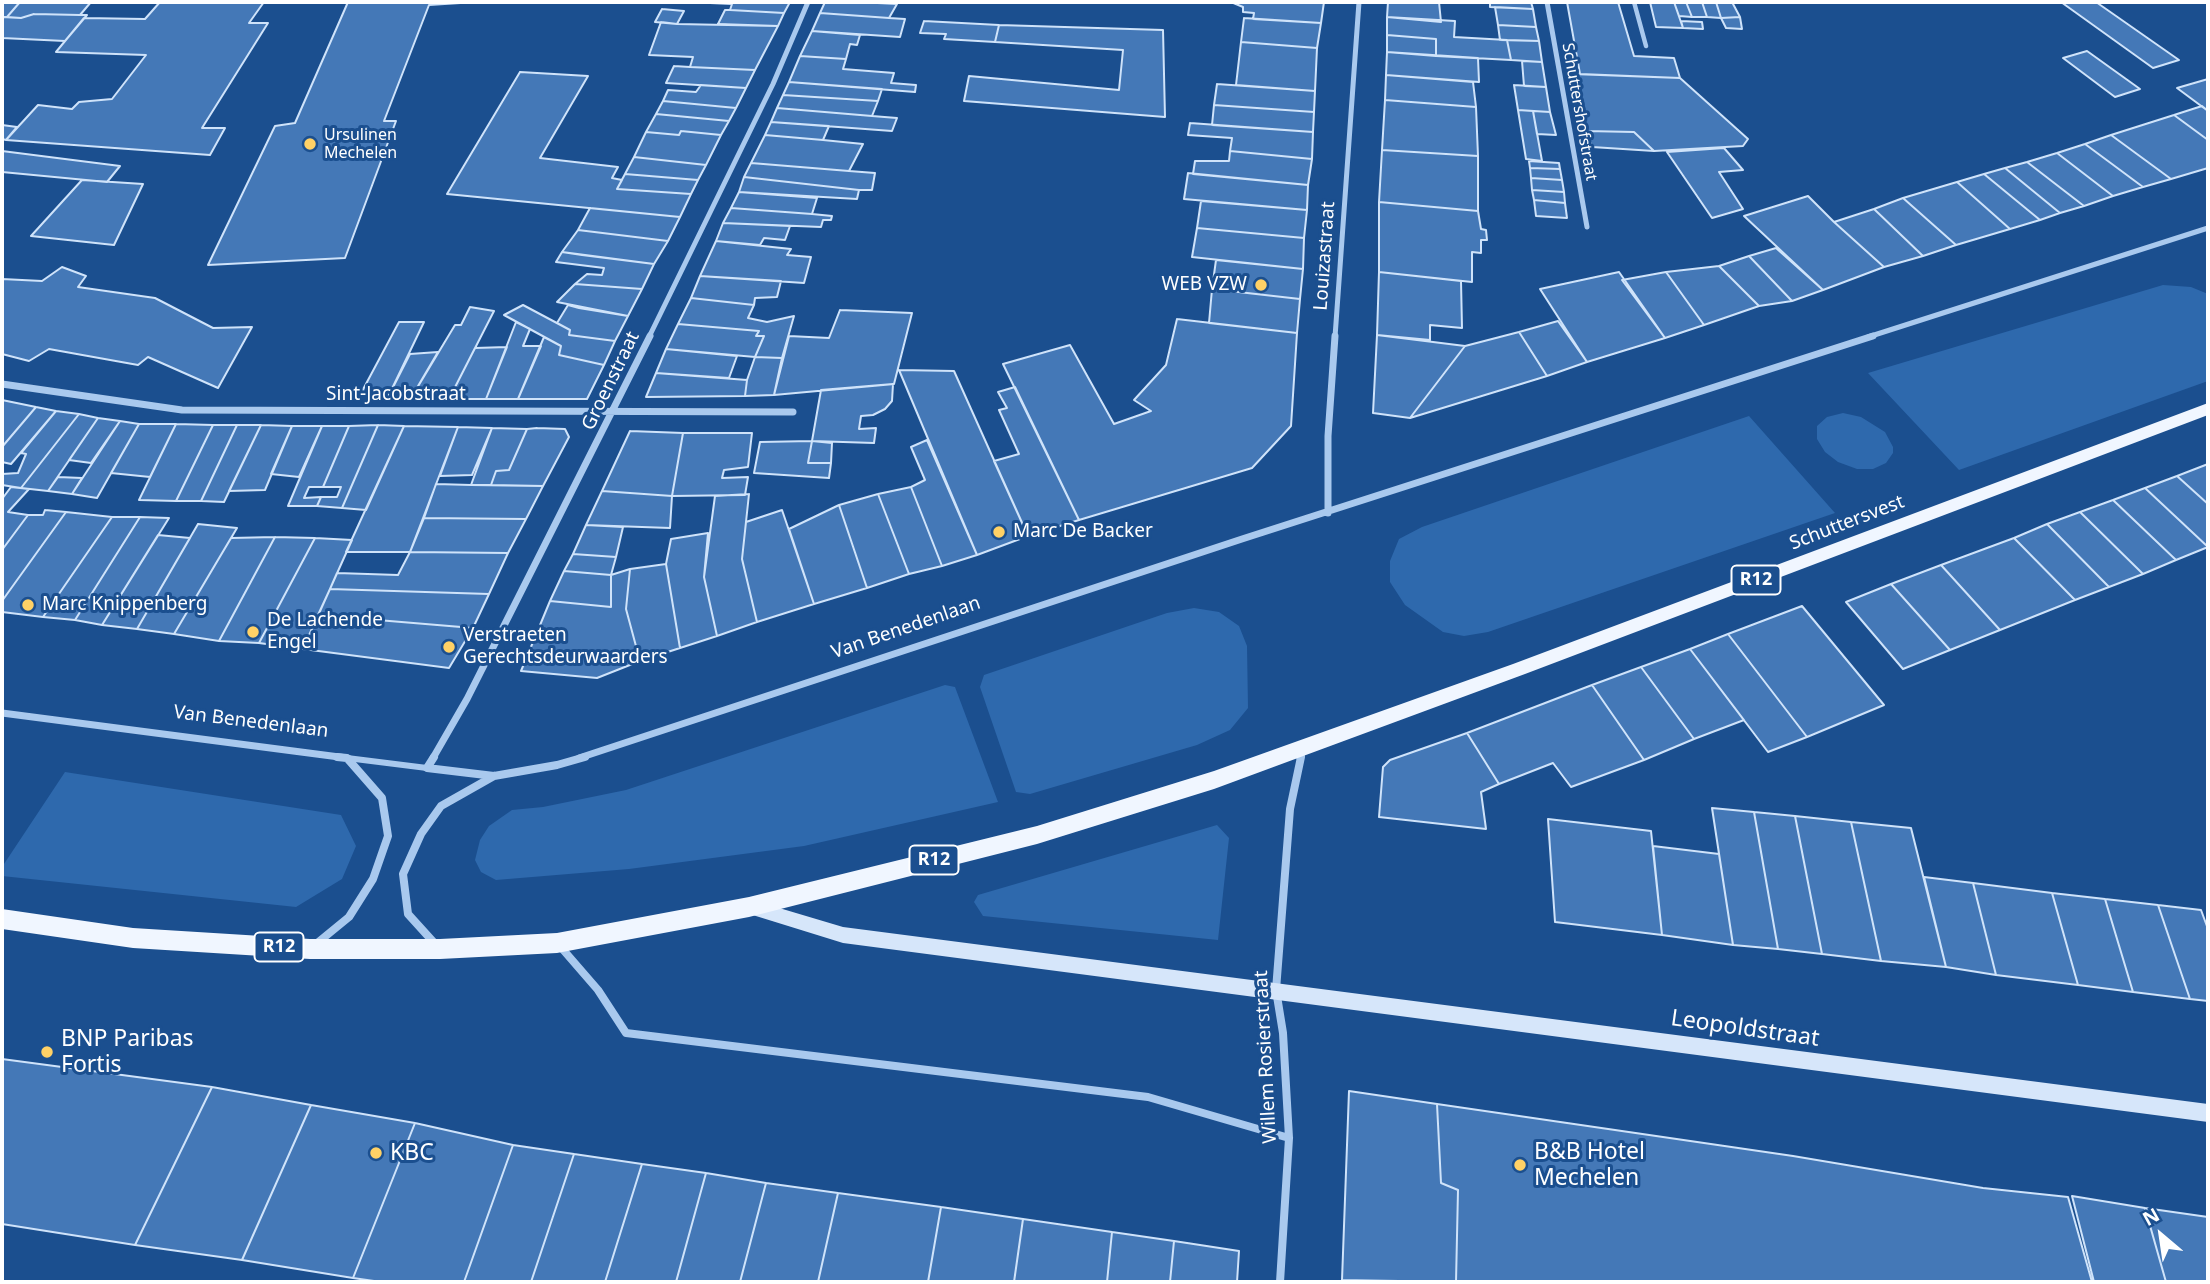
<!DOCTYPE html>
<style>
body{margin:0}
#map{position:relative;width:2210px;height:1284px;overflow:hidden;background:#1b4f8f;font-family:"Noto Sans",sans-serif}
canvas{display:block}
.frame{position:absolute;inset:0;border:4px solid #fff;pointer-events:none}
.north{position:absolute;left:2126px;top:1200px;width:70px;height:70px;-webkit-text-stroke:5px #1b4f8f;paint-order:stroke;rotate:331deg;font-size:19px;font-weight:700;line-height:28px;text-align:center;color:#fff}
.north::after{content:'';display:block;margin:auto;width:24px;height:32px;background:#fff;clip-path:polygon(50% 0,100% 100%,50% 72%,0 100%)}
</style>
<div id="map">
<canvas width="2210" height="1284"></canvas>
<div class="frame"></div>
<div class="north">N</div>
</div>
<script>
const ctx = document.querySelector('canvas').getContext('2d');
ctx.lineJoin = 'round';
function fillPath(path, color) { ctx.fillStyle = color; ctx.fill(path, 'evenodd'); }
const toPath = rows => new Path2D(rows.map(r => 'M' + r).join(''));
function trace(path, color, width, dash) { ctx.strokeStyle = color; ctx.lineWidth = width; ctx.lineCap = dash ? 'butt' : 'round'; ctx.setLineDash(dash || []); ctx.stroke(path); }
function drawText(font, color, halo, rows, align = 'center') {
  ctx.font = font + ' "Noto Sans",sans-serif'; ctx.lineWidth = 6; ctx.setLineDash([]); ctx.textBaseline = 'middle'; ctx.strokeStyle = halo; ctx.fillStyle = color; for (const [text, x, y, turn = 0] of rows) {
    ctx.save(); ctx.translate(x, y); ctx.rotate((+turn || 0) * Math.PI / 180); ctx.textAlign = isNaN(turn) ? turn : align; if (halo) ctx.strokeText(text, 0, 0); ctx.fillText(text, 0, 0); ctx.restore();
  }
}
fillPath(toPath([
 [2163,285,2191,287,2208,294,2208,381,1959,470,1868,373],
 [1843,413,1861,417,1885,432,1893,447,1893,453,1886,463,1873,469,1857,469,1838,462,1825,452,1817,439,1817,426,1827,417],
 [1749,416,1835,513,1488,632,1464,636,1443,632,1405,605,1390,582,1390,561,1399,539,1422,527],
 [1194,608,1219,612,1239,626,1247,646,1248,708,1230,730,1197,745,1030,794,1016,792,980,687,984,675,1167,613],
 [945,685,955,687,998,802,804,846,629,869,496,880,481,872,475,860,480,840,489,826,512,810,543,807,626,790],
 [65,772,341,815,356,846,342,879,296,907,2,876,2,867],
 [1217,825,1229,838,1218,940,983,916,974,902,978,895]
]), '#2e69ad');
const building = toPath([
 [2,2,20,2,7,17,2,17,2,2],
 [20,2,91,2,80,15,34,14,21,18,7,17,20,2],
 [160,2,264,2,249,23,268,23,202,128,225,128,210,155,6,140,38,105,72,109,79,102,112,99,146,55,56,52,84,18,145,19,160,2],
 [348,2,476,2,429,5,384,121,396,121,345,258,208,265,275,126,295,123,348,2],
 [790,2,784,13,730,10,732,4,710,3,790,2],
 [825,2,858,2,897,4,889,18,820,13,825,2],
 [1231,2,1324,2,1321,23,1253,19,1254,13,1243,12,1243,7,1231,2],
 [1388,2,1439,2,1441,22,1387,17,1388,2],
 [1490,2,1531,2,1533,9,1490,7,1490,2],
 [1567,2,1618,2,1634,56,1674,58,1680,78,1580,74,1567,2],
 [1650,2,1674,2,1683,28,1656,27,1650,2],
 [1674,2,1686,2,1692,17,1679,16,1674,2],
 [1686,2,1702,2,1707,17,1692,17,1686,2],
 [1702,2,1716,2,1721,18,1707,17,1702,2],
 [1716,2,1732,2,1740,17,1721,18,1716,2],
 [2061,2,2096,2,2179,60,2153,68,2061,2],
 [1495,7,1533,9,1536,27,1498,25,1495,7],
 [662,9,684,11,677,24,655,22,662,9],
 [725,10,730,10,784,13,778,26,718,24,725,10],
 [820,13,889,18,905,19,900,37,812,31,820,13],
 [34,14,80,15,87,15,65,41,2,38,2,17,21,18,34,14],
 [1387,17,1455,21,1454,37,1507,40,1511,60,1436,56,1436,39,1387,35,1387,17],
 [1740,17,1742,29,1726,28,1721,18,1740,17],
 [1244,18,1321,23,1317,48,1241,42,1244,18],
 [924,21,999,25,995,42,944,39,946,34,920,33,924,21],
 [1681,21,1702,22,1703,29,1683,28,1681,21],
 [661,22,677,24,778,26,755,70,690,67,693,57,649,55,661,22],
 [999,25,1163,30,1165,117,964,101,969,76,1119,90,1123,50,995,42,999,25],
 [1498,25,1536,27,1539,41,1500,40,1498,25],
 [812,31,860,35,857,45,850,44,846,59,800,56,812,31],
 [1387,35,1436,39,1436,56,1387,52,1387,35],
 [1507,40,1539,41,1542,62,1511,60,1507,40],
 [1241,42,1317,48,1315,91,1236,85,1241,42],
 [2087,51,2140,89,2115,97,2063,58,2087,51],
 [1387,52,1478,58,1479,82,1386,75,1387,52],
 [800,56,846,59,843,69,894,73,891,83,916,85,915,92,789,82,800,56],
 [1522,61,1542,62,1546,87,1524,86,1522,61],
 [674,66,690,67,755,70,746,88,666,83,674,66],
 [520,72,588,76,540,158,618,167,612,178,622,180,617,189,691,194,680,217,447,194,520,72],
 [1573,74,1680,78,1748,139,1743,146,1654,151,1634,132,1586,131,1573,74],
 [1386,75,1473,82,1476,107,1385,100,1386,75],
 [2208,79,2208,111,2177,88,2208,79],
 [789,82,882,89,878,101,783,95,789,82],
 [1217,84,1315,91,1314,112,1214,105,1217,84],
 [701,85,746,88,736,108,663,101,668,90,696,92,701,85],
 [1514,85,1546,87,1550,112,1518,110,1514,85],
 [783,95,878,101,872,116,777,108,783,95],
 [1385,100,1476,107,1478,156,1382,150,1385,100],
 [663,101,736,108,729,121,656,114,663,101],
 [1214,105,1314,112,1313,132,1212,125,1214,105],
 [2202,106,2208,111,2208,140,2174,115,2202,106],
 [777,108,872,116,897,118,892,131,771,122,777,108],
 [1518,110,1533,111,1542,161,1526,159,1518,110],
 [1533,111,1550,112,1556,135,1537,134,1533,111],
 [656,114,729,121,721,135,681,131,679,135,646,132,656,114],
 [2174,115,2208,140,2208,168,2171,179,2111,135,2174,115],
 [771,122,829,126,823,140,765,135,771,122],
 [1190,123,1313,132,1312,159,1230,151,1232,138,1188,135,1190,123],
 [2,125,17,127,6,140,2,139,2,125],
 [681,131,721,135,706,165,634,157,646,132,679,135,681,131],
 [1586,131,1634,132,1654,151,1592,147,1586,131],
 [765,135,823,140,863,144,849,171,751,163,765,135],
 [2111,135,2171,179,2143,187,2085,144,2111,135],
 [2085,144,2143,187,2113,196,2057,153,2085,144],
 [1724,148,1743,170,1719,172,1743,209,1712,218,1667,152,1724,148],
 [1382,150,1478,156,1478,211,1379,202,1382,150],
 [2,151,120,166,107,182,2,172,2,151],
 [1230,151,1312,159,1308,185,1193,174,1195,161,1229,161,1230,151],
 [2057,153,2113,196,2084,206,2027,162,2057,153],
 [634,157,706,165,698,180,625,174,634,157],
 [1529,161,1559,163,1560,169,1530,168,1529,161],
 [2027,162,2084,206,2060,213,2005,168,2027,162],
 [751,163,849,171,875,173,872,190,859,190,744,177,751,163],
 [1530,168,1560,169,1562,180,1531,178,1530,168],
 [2005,168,2060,213,2040,220,1984,174,2005,168],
 [1188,173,1308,185,1307,210,1184,199,1188,173],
 [625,174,698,180,691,194,617,189,625,174],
 [1984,174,2040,220,2010,229,1957,182,1984,174],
 [744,177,859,190,857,199,739,192,744,177],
 [1531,178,1562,180,1564,192,1532,190,1531,178],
 [82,180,143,184,114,245,31,236,82,180],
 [1957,182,2010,229,1956,245,1903,198,1957,182],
 [1532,190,1564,192,1565,203,1534,200,1532,190],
 [739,192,817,198,812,214,731,208,739,192],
 [1808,196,1834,222,1884,267,1823,290,1744,216,1808,196],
 [1903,198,1956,245,1923,256,1874,209,1903,198],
 [1534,200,1565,203,1567,218,1536,216,1534,200],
 [1201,201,1307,210,1304,238,1197,228,1201,201],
 [1379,202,1478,211,1481,229,1486,230,1487,240,1481,240,1481,253,1472,252,1472,282,1379,272,1379,202],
 [590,208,680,217,668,241,578,230,590,208],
 [731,208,812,214,832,216,831,220,823,220,821,227,723,223,731,208],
 [1874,209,1923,256,1884,267,1834,222,1874,209],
 [723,223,790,226,785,240,764,238,760,245,716,241,723,223],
 [1197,228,1304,238,1303,269,1192,257,1197,228],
 [578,230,668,241,654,264,562,252,578,230],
 [716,241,791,249,787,255,811,257,804,283,700,276,716,241],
 [1776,248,1823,290,1792,301,1749,256,1776,248],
 [562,252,582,255,654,264,642,289,575,284,587,274,602,275,604,268,556,262,562,252],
 [1749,256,1792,301,1759,306,1719,266,1749,256],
 [1216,260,1303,269,1300,299,1212,289,1216,260],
 [1719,266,1759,306,1704,325,1666,272,1719,266],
 [62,267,86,276,78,287,155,298,213,328,252,327,218,388,148,357,138,365,49,349,29,361,2,354,2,279,42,281,62,267],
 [1379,272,1461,281,1462,328,1430,325,1430,340,1377,335,1379,272],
 [1619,272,1665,338,1587,362,1540,289,1619,272],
 [1666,272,1704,325,1665,338,1622,280,1666,272],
 [700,276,781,281,777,297,755,298,754,305,691,298,700,276],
 [575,284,642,289,628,316,557,302,575,284],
 [1212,289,1300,299,1297,333,1209,323,1212,289],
 [691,298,754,305,748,318,767,322,794,316,782,358,755,357,764,336,756,336,759,331,678,324,691,298],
 [523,305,570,330,569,335,615,341,604,365,559,355,561,346,504,315,523,305],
 [568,305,579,308,628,316,615,341,569,335,570,330,557,323,568,305],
 [470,307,494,311,449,399,411,398,455,325,461,325,470,307],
 [840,310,912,313,894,384,774,395,789,336,829,338,840,310],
 [1177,319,1297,333,1291,426,1252,468,1079,520,1003,364,1070,345,1114,424,1151,411,1134,400,1166,365,1177,319],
 [1558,321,1587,362,1547,376,1519,332,1558,321],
 [399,322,424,322,388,397,359,397,399,322],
 [516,322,530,329,523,346,541,346,518,399,486,399,516,322],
 [678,324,759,331,756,336,764,336,755,357,666,349,678,324],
 [1519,332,1547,376,1410,418,1465,346,1519,332],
 [1377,335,1465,346,1410,418,1373,413,1377,335],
 [544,337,561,346,559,355,604,365,587,399,518,399,544,337],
 [507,347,486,399,449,399,475,348,507,347],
 [666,349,737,356,729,378,656,373,666,349],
 [438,352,411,398,388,397,410,354,438,352],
 [755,357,782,358,774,395,745,396,747,380,755,357],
 [899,370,954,371,1028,536,977,555,899,370],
 [656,373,747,380,745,396,646,397,656,373],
 [893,384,892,401,885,409,873,415,861,416,859,429,876,428,874,443,812,441,821,390,893,384],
 [1015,387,1079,520,1028,536,994,461,1019,454,999,410,1007,408,998,392,1015,387],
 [2,400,36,407,2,447,2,400],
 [36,407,56,411,11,464,2,462,2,447,36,407],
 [56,411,79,414,21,488,2,485,2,474,18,473,26,454,21,453,56,411],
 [79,414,98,418,48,491,21,488,79,414],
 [98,418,120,421,91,463,69,460,98,418],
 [120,421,139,424,97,498,72,494,120,421],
 [139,424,176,424,150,477,111,473,139,424],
 [176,424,213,425,176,501,139,500,176,424],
 [213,425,237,425,201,501,176,501,213,425],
 [237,425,261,425,224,502,201,501,237,425],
 [261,425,292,426,265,490,229,491,261,425],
 [378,425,404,426,366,510,342,508,378,425],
 [378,425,342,508,317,506,321,497,337,497,341,487,323,487,349,426,378,425],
 [292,426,322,426,299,477,271,474,292,426],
 [322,426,349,426,323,487,309,487,304,498,321,497,317,506,288,506,322,426],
 [404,426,458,427,410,552,346,552,404,426],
 [458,427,492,428,472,475,440,476,458,427],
 [492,428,527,429,509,470,496,471,491,485,471,485,492,428],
 [537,428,565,429,569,437,543,486,491,485,496,471,509,470,527,429,537,428],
 [630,431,683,433,672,496,602,491,630,431],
 [683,433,752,433,748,467,724,470,722,478,748,477,745,495,672,496,683,433],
 [927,440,977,555,942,566,911,487,925,480,911,447,927,440],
 [812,441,832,443,831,463,808,463,812,441],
 [812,441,808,463,831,463,829,478,754,473,760,442,812,441],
 [2208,464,2208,504,2177,476,2208,464],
 [2177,476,2208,504,2208,547,2145,488,2177,476],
 [58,477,82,478,72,494,48,491,58,477],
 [436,484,471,485,543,486,526,519,424,518,436,484],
 [11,487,29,489,8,512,28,515,2,550,2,499,11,487],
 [911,487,942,566,909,574,878,494,911,487],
 [2145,488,2208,547,2176,560,2113,500,2145,488],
 [602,491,672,496,670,528,586,525,602,491],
 [749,494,742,559,757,622,717,636,704,577,715,496,749,494],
 [878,494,909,574,867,588,839,505,878,494],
 [2113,500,2176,560,2143,574,2080,512,2113,500],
 [839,505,867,588,814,604,789,529,839,505],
 [45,510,66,512,2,601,2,550,28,515,43,515,45,510],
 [782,510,814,604,757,622,742,559,746,522,782,510],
 [66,512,112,517,43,617,2,612,2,601,66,512],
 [2080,512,2143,574,2109,587,2047,524,2080,512],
 [112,517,140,517,75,620,43,617,112,517],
 [140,517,169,518,102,625,75,620,140,517],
 [424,518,526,519,508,553,410,552,424,518],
 [198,524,237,528,174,634,137,629,198,524],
 [2047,524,2109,587,2075,600,2014,538,2047,524],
 [586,525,623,527,616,557,573,554,586,525],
 [708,533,704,577,717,636,680,648,666,564,671,539,708,533],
 [158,535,190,538,137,629,102,625,158,535],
 [275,537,219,641,174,634,231,538,275,537],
 [275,537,315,538,259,643,219,641,275,537],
 [315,538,352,540,303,649,259,643,315,538],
 [2014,538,2075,600,2000,630,1941,565,2014,538],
 [410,552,508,553,489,594,330,589,337,573,398,575,410,552],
 [573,554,616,557,611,575,564,571,573,554],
 [666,564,680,648,640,661,626,609,630,569,666,564],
 [1941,565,2000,630,1950,650,1891,584,1941,565],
 [630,569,626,609,640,661,597,678,521,671,550,601,611,607,611,575,630,569],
 [564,571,611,575,611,607,550,601,564,571],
 [1891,584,1950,650,1903,669,1846,602,1891,584],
 [330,589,489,594,473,628,318,615,330,589],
 [1802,606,1884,705,1807,737,1728,634,1802,606],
 [318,615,473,628,449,668,303,649,318,615],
 [1728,634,1807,737,1768,752,1690,649,1728,634],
 [1690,649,1744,720,1694,739,1641,667,1690,649],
 [1641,667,1694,739,1644,760,1592,685,1641,667],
 [1592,685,1644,760,1571,787,1553,763,1499,784,1467,733,1592,685],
 [1467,733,1499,784,1481,792,1486,829,1379,817,1383,767,1390,760,1467,733],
 [1712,808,1754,812,1778,949,1733,945,1712,808],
 [1754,812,1795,816,1822,954,1778,949,1754,812],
 [1795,816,1851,822,1881,961,1822,954,1795,816],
 [1548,819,1651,831,1662,935,1555,922,1548,819],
 [1851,822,1911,828,1946,967,1881,961,1851,822],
 [1653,846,1719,854,1733,945,1662,935,1653,846],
 [1924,877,1973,883,1996,975,1946,967,1924,877],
 [1973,883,2052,893,2078,985,1996,975,1973,883],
 [2052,893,2105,899,2133,992,2078,985,2052,893],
 [2105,899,2158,905,2190,999,2133,992,2105,899],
 [2158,905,2201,910,2208,929,2208,1001,2190,999,2158,905],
 [2,1059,212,1087,135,1245,2,1224,2,1059],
 [212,1087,311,1105,242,1260,135,1245,212,1087],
 [1349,1091,1437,1104,1441,1183,1458,1190,1456,1282,1342,1280,1349,1091],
 [1437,1104,1793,1156,1983,1188,2068,1197,2092,1282,1456,1282,1458,1190,1441,1183,1437,1104],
 [311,1105,415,1123,353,1278,242,1260,311,1105],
 [415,1123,513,1145,464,1282,381,1282,353,1278,415,1123],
 [513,1145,574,1154,531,1282,464,1282,513,1145],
 [574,1154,642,1164,605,1282,531,1282,574,1154],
 [642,1164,706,1173,676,1282,605,1282,642,1164],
 [706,1173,766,1183,740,1282,676,1282,706,1173],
 [766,1183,838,1193,818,1282,740,1282,766,1183],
 [838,1193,941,1207,928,1282,818,1282,838,1193],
 [2072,1196,2145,1208,2166,1282,2094,1282,2072,1196],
 [941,1207,1023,1219,1014,1282,928,1282,941,1207],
 [2145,1208,2208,1217,2208,1282,2166,1282,2145,1208],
 [1023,1219,1112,1232,1107,1282,1014,1282,1023,1219],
 [1112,1232,1174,1241,1170,1282,1107,1282,1112,1232],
 [1174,1241,1239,1251,1237,1282,1170,1282,1174,1241]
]);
fillPath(building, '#4478b7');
trace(building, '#cfe3fa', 2);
trace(toPath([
 [1634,2,1646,46]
]), '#a9c9ee', 4.5);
trace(toPath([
 [347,758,350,758]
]), '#a9c9ee', 5);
trace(toPath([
 [347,758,427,768]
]), '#a9c9ee', 6);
trace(toPath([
 [1547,2,1587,227],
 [649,337,773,84,808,2],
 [1335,337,1359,2],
 [1868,337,2208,228]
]), '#a9c9ee', 5);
trace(toPath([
 [2,384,182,410,793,412],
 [1328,513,1328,436,1335,336],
 [2,713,347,758],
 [433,758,467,699,650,336],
 [579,758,1242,539,1873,336],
 [1300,758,1302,750]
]), '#a9c9ee', 7);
trace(toPath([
 [434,757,427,768,494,776,557,765,585,757],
 [316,944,349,917,373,879,388,836,382,798,347,758,337,757],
 [559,945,598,990,626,1033,1148,1097,1289,1138],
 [437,946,408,914,403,874,421,834,441,806,494,776],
 [1280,1282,1289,1138,1283,1033,1276,990,1290,809,1301,757]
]), '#a9c9ee', 8);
fillPath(toPath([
 [749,899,843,927,2208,1104,2208,1122,843,943,743,912,741,907,743,902,749,899]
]), '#d6e6fa');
fillPath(toPath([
 [2208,403,2208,415,1525,674,1214,789,1037,844,749,917,557,953,440,959,310,959,133,948,2,929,2,909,133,928,310,939,440,939,557,933,749,897,1037,826,1214,771,1513,664,2208,403]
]), '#f0f6ff');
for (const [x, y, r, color] of [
 [310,144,7,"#ffd166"],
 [1261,285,7,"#ffd166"],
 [999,532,7,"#ffd166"],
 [28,605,7,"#ffd166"],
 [253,632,7,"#ffd166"],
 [449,647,7,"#ffd166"],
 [47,1052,7,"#ffd166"],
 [376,1153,7,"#ffd166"],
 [1520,1165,7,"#ffd166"]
]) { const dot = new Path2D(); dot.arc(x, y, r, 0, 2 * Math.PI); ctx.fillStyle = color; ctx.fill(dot); trace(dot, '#1b4f8f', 2.5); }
drawText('16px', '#fff', '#1b4f8f', [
 ["Schuttershofstraat",1579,112,80]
]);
drawText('16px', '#fff', '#1b4f8f', [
 ["Ursulinen",324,135],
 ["Mechelen",324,153]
], 'left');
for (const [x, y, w] of [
 [1756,580,49],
 [934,860,49],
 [279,947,49]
]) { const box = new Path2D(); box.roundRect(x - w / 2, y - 14.5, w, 29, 5); ctx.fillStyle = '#1b4f8f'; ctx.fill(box); trace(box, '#fff', 2); }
drawText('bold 18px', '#fff', null, [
 ["R12",1756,580],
 ["R12",934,860],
 ["R12",279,947]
]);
drawText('19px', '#fff', '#1b4f8f', [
 ["Louizastraat",1325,256,-86],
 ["Groenstraat",611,381,-64],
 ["Sint-Jacobstraat",396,395],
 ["Schuttersvest",1847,523,-21],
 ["Van Benedenlaan",906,628,-19],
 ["Van Benedenlaan",251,722,7],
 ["Willem Rosierstraat",1266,1057,-93]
]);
drawText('19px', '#fff', '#1b4f8f', [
 ["WEB VZW",1247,285,"right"],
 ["Marc De Backer",1013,532],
 ["Marc Knippenberg",42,605],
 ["De Lachende",267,621],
 ["Engel",267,643],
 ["Verstraeten",463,636],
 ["Gerechtsdeurwaarders",463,658]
], 'left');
drawText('23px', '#fff', '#1b4f8f', [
 ["Leopoldstraat",1745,1029,8]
]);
drawText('23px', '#fff', '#1b4f8f', [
 ["BNP Paribas",61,1039],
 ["Fortis",61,1065],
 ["B&B Hotel",1534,1152],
 ["Mechelen",1534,1178],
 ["KBC",390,1153]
], 'left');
</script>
